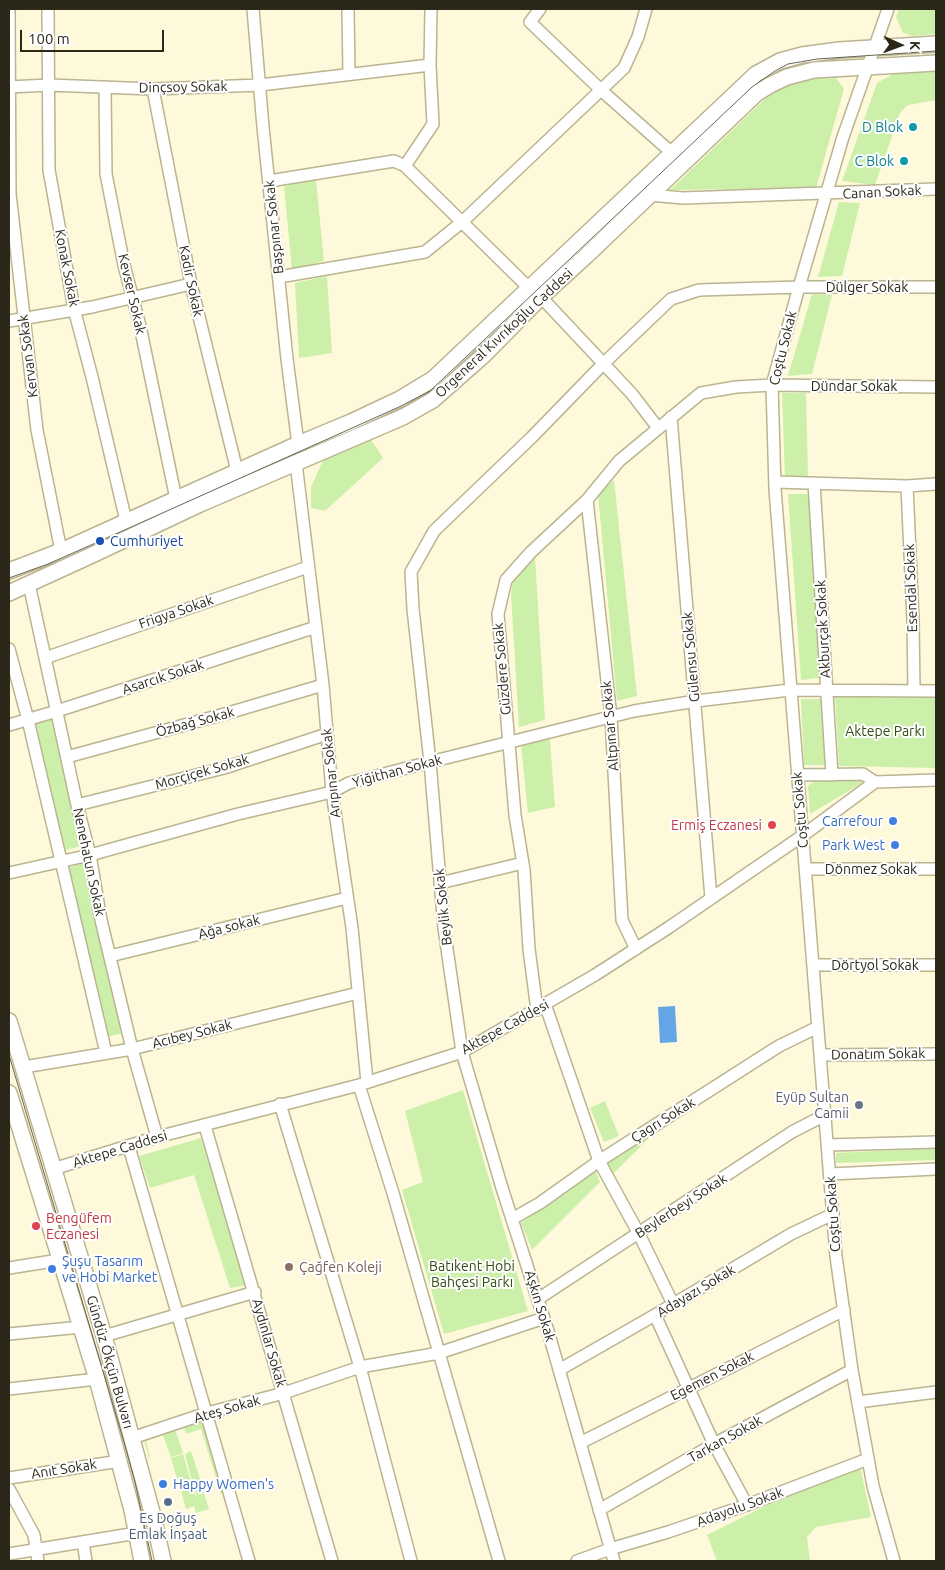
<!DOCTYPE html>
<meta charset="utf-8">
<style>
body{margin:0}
#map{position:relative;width:945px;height:1570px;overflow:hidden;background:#fff9db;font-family:Ubuntu,sans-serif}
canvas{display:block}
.frame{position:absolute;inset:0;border:10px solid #2b281a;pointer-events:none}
.north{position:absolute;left:875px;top:20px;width:50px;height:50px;-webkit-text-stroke:4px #fff;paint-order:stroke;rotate:92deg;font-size:14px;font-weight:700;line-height:20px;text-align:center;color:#2b281a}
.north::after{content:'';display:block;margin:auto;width:18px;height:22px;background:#2b281a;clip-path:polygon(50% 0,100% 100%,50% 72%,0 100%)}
.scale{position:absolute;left:20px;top:30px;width:144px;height:22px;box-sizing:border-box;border:2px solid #2b281a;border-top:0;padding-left:6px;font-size:15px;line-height:18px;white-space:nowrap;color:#2b281a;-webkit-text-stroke:4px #fff;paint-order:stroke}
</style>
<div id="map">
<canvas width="945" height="1570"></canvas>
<div class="frame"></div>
<div class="north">K</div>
<div class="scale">100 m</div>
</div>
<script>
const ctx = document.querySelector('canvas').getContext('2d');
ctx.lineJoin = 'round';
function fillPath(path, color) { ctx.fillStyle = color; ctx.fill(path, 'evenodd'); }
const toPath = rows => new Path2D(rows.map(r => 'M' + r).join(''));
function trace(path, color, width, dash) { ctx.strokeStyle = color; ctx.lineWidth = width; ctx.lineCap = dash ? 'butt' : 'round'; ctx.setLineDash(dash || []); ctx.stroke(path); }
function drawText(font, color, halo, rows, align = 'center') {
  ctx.font = font + ' Ubuntu,sans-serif'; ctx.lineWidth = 4; ctx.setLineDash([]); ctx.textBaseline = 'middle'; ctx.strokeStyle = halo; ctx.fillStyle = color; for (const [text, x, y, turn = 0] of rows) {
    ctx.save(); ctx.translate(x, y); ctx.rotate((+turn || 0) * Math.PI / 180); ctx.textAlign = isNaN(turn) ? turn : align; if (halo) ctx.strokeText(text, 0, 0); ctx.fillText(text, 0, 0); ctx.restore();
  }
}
fillPath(toPath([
 [899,9,936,9,936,34,913,36,903,33,896,17],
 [936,72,936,100,908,105,900,113,875,185,842,181,877,83,893,74],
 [836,78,844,89,816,188,670,190,769,95,804,79],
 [316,180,324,261,292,270,284,186],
 [839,202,860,203,842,276,818,277],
 [327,276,332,353,299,358,295,283],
 [812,294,832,295,812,374,788,376],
 [782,393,806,393,808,476,785,476],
 [370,438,383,458,325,511,311,508,311,487,325,456],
 [614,480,637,696,617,701,598,494],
 [788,494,809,494,819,678,801,680],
 [535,557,545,720,519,727,511,595,513,581],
 [936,695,936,768,839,766,835,697],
 [801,699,824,699,827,765,804,765],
 [53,716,81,846,63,851,33,721],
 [550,739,555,807,528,813,521,745],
 [862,777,862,783,810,814,808,786,817,778],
 [85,863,124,1033,106,1037,67,868],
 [463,1090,528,1311,444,1334,402,1190,423,1182,405,1111],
 [605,1101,619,1136,604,1142,590,1108],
 [648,1134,649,1137,645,1142,612,1175,605,1166,608,1160],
 [201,1138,246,1285,230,1288,194,1175,150,1188,139,1156],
 [936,1148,936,1160,836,1163,836,1153],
 [595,1170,600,1182,532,1250,521,1223],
 [201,1422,206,1426,225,1494,221,1494,201,1429,186,1434,184,1427],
 [175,1429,183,1453,171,1457,163,1435,146,1441,150,1458,149,1459,144,1440],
 [191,1451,201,1482,193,1485,185,1454],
 [183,1454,192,1486,180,1489,171,1458],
 [860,1466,871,1517,816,1527,807,1537,810,1561,717,1561,707,1535,781,1498],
 [201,1484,209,1509,196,1513,194,1506,186,1509,181,1490,192,1487,197,1499,194,1486]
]), '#ccf0aa');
fillPath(toPath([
 [675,1006,677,1042,660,1043,658,1007]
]), '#63a5e5');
const street = toPath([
 [9,9,10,194,37,430,61,551],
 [48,9,49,170,74,309,92,377,126,521],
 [253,9,263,127,287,359,298,444],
 [348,9,349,74],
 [540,9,530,22,602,91,672,153],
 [888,9,843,137,799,287,772,385,775,489,836,1256,852,1370,873,1486,894,1561],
 [9,87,49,85,153,89,260,85,430,65],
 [105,87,106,174,124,265,140,326,176,499],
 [153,89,191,284,237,471],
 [405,166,433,124,430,65,431,9],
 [269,181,394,161,405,166,529,288],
 [650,195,683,198,936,189],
 [279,277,425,252,462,222,624,68,638,37,646,9],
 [541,297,632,394,658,428],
 [9,321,92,307,191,284],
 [671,417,711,898],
 [296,463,323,685,332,792,352,928,367,1082],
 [775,482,907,486,936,484],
 [814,483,832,775],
 [907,486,913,620,914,691],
 [587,500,611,717,622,920,636,949],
 [29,584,77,805,90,855,101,920,132,1049,157,1137],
 [9,649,28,720,106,1053],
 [45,658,308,567],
 [9,725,57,711,316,627],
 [67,757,228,713,323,685],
 [797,775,863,774,875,782],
 [875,782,936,780],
 [77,805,224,768,327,734],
 [805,869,936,869],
 [9,873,90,855,238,814,332,792,349,783,430,762,634,711,696,701,790,690,936,691],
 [440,883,523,863],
 [110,956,347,898],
 [813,965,936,965],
 [545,1004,599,1161,639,1234,673,1304],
 [537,1010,529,949,524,870,515,815,498,614,506,580,531,552,587,500,619,461,701,393,736,387,772,385,936,387],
 [820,1055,936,1054],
 [24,1067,132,1049,358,993],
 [359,1085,393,1193,499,1561],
 [280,1104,360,1367,411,1561],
 [205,1126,332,1561],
 [828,1145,936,1142],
 [129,1147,249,1561],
 [53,1169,157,1137,359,1085,462,1052,595,975,668,928,802,836,875,782],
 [830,1174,936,1169],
 [512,1219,540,1203,599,1161,779,1046,818,1027],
 [9,1268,59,1260],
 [538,1299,792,1132,825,1115],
 [655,1315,714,1444,747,1505],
 [9,1334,81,1327],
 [104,1336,255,1292],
 [559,1370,655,1315,791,1234,833,1214],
 [9,1389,97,1379],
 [858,1402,936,1392],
 [132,1438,207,1413,284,1393,360,1367,439,1353,544,1318],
 [580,1443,844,1310],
 [9,1478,120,1461],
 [9,1489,34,1535,38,1561],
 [599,1510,714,1444,852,1370],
 [83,1542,86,1561],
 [9,1554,137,1533],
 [577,1561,610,1549,668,1532,747,1505,868,1459],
 [614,1561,548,1331,502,1188,462,1052,444,928,430,762,413,609,411,572,434,531,532,437,604,363,671,299,699,290,799,287,936,287]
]);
const secondary = toPath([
 [9,571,61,551,298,444,351,422,400,399,433,379,756,74,780,61,802,55,839,50,936,44],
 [9,593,92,555,200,504,403,417,433,400,484,355,541,297,586,256,757,93,770,85,787,77,814,70,936,63],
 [9,1021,104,1336,153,1516,163,1561],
 [9,1093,97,1379,132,1510,142,1561]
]);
trace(street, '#bbb490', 14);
trace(secondary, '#bbb490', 18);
trace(street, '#fff', 11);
trace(secondary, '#fff', 15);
trace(toPath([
 [9,578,48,564,100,541,399,407,430,391,752,87,775,71,788,64,817,59,936,51],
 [9,1055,124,1442,135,1482,152,1561]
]), '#696553', 1);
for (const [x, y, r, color] of [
 [913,127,5,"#0f9aa8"],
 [904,161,5,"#0f9aa8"],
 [100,541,5,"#1a4fb4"],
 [893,821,5,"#3f7fe0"],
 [772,825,5,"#e0444e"],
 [895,845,5,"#3f7fe0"],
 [859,1105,5,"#6b7280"],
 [36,1226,5,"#e0444e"],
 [289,1267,5,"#8d6e63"],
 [52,1269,5,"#3f7fe0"],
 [163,1484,5,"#3f7fe0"],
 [168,1502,5,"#5c6f8a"]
]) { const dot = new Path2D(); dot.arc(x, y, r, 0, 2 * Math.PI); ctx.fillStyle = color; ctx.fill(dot); trace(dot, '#fff', 2); }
drawText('14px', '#2b281a', '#fff', [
 ["Dinçsoy Sokak",183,87,-1],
 ["Canan Sokak",882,192,-3],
 ["Başpınar Sokak",274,227,-96],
 ["Konak Sokak",67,268,79],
 ["Kadir Sokak",191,281,78],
 ["Dülger Sokak",867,287],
 ["Kevser Sokak",132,294,77],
 ["Orgeneral Kıvrıkoğlu Caddesi",504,333,-43],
 ["Coştu Sokak",783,348,-76],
 ["Kervan Sokak",28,356,-97],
 ["Dündar Sokak",854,386],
 ["Esendal Sokak",911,588,-92],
 ["Frigya Sokak",176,612,-19],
 ["Akburçak Sokak",823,629,-93],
 ["Gülensu Sokak",691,657,-95],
 ["Güzdere Sokak",502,669,-95],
 ["Asarcık Sokak",163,677,-18],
 ["Özbağ Sokak",195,722,-15],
 ["Altpınar Sokak",610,726,-95],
 ["Yiğithan Sokak",397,771,-15],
 ["Morçiçek Sokak",202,772,-16],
 ["Arıpınar Sokak",331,773,-96],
 ["Coştu Sokak",800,810,-95],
 ["Nenehatun Sokak",89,862,78],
 ["Dönmez Sokak",871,869],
 ["Beylik Sokak",443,907,-96],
 ["Ağa sokak",229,927,-14],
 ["Dörtyol Sokak",875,965],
 ["Aktepe Caddesi",505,1027,-29],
 ["Acıbey Sokak",192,1034,-14],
 ["Donatım Sokak",878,1054,-1],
 ["Çagrı Sokak",663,1120,-32],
 ["Aktepe Caddesi",120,1149,-17],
 ["Beylerbeyi Sokak",681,1206,-33],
 ["Coştu Sokak",833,1214,-94],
 ["Adayazı Sokak",696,1291,-31],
 ["Aşkın Sokak",540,1306,73],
 ["Aydınlar Sokak",269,1343,74],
 ["Gündüz Ökçün Bulvarı",110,1362,74],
 ["Egemen Sokak",712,1376,-27],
 ["Ateş Sokak",227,1409,-16],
 ["Tarkan Sokak",725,1439,-29],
 ["Anıt Sokak",64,1469,-9],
 ["Adayolu Sokak",740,1507,-20]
]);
drawText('14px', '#0d838f', '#fff', [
 ["D Blok",903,127],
 ["C Blok",894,161]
], 'right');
drawText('14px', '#164399', '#fff', [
 ["Cumhuriyet",110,541]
], 'left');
drawText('14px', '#334d14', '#fff', [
 ["Aktepe Parkı",885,731],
 ["Batıkent Hobi",472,1266],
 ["Bahçesi Parkı",472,1282]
]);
drawText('14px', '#366cbe', '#fff', [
 ["Carrefour",883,821],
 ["Park West",885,845],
 ["Şuşu Tasarım",62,1261,"left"],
 ["ve Hobi Market",62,1277,"left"],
 ["Happy Women's",173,1484,"left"]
], 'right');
drawText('14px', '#be3a42', '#fff', [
 ["Ermiş Eczanesi",762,825],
 ["Bengüfem",46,1218,"left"],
 ["Eczanesi",46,1234,"left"]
], 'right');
drawText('14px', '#5b616d', '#fff', [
 ["Eyüp Sultan",849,1097],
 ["Camii",849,1113]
], 'right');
drawText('14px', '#785e54', '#fff', [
 ["Çağfen Koleji",299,1267]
], 'left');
drawText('14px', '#4e5e75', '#fff', [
 ["Es Doğuş",168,1518],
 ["Emlak İnşaat",168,1534]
]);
</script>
